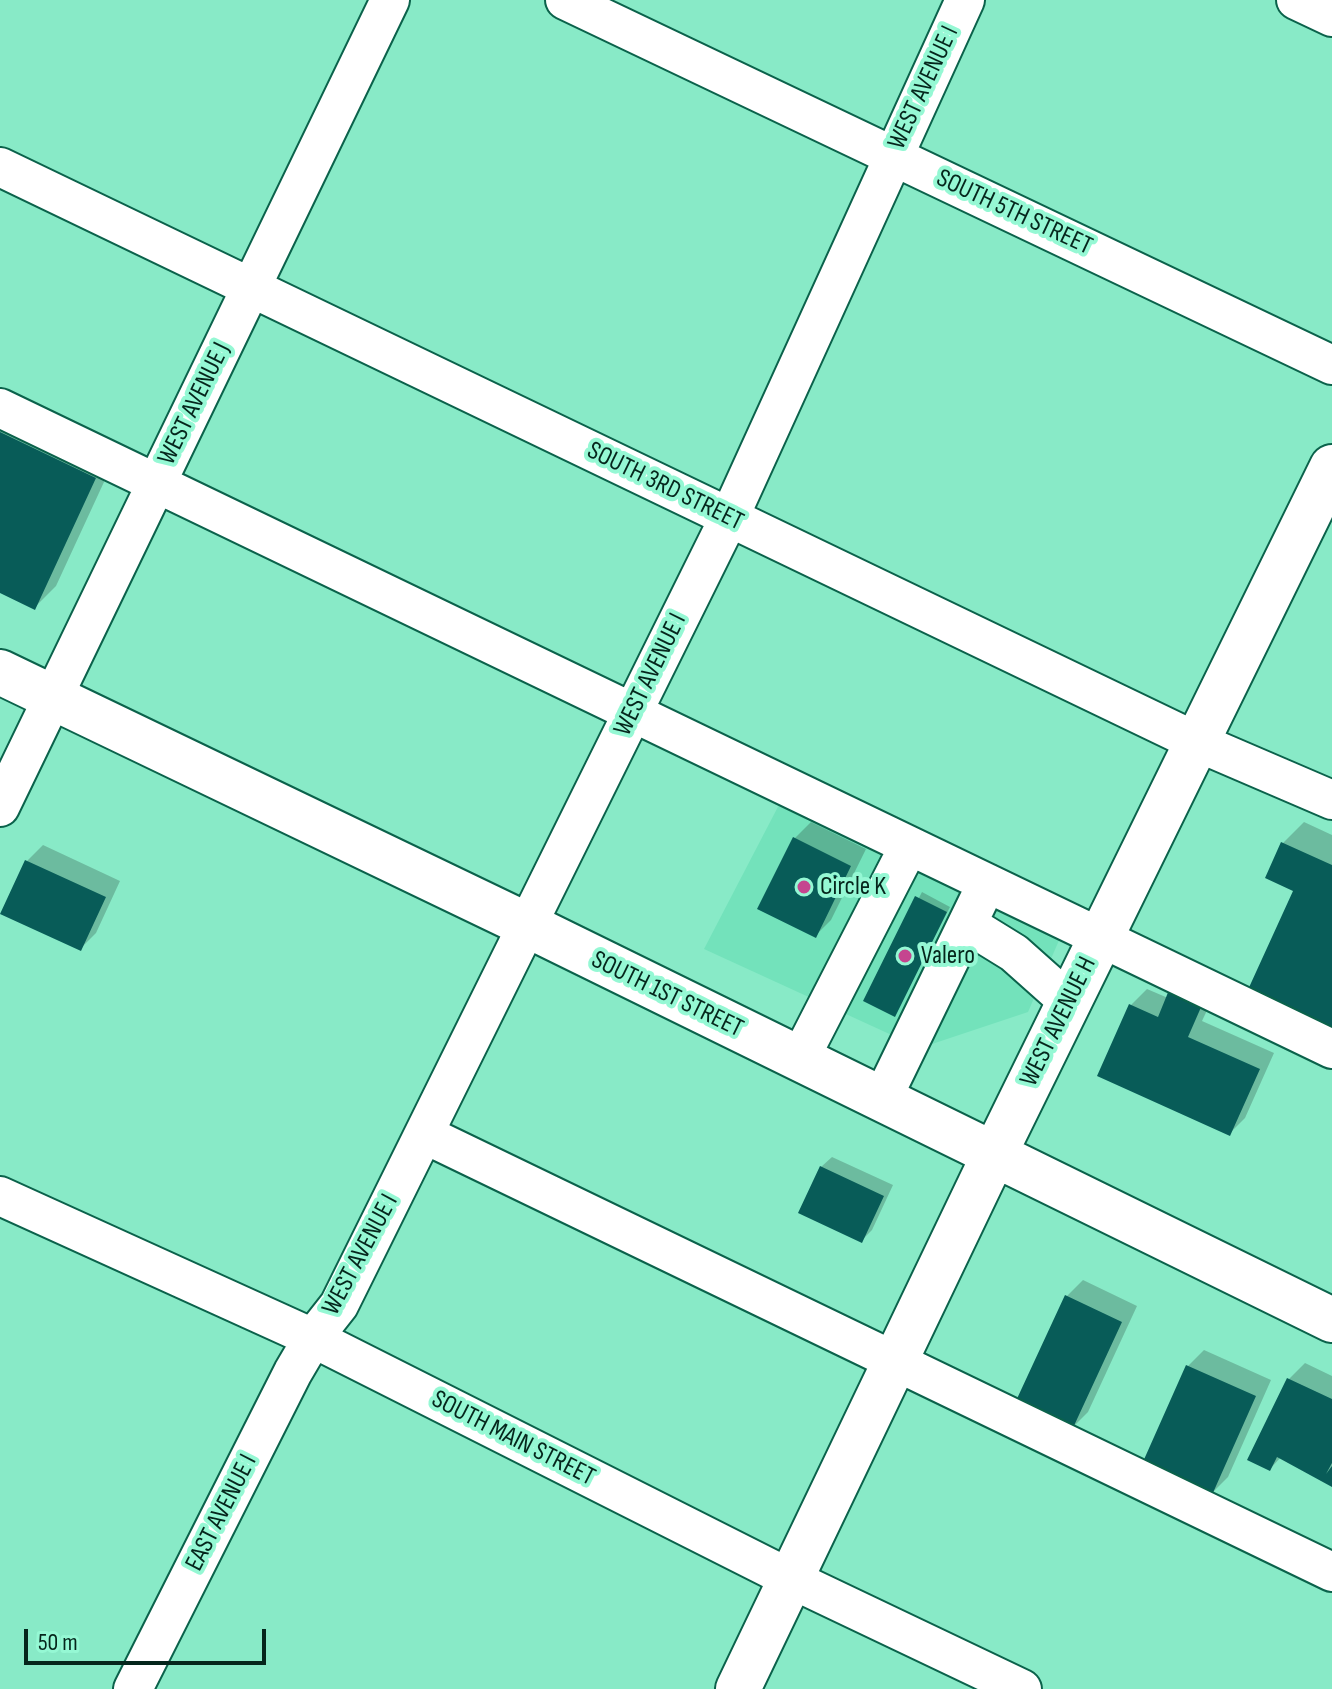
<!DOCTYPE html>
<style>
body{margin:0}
#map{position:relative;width:1332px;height:1689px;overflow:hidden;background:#88eac7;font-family:"Sofia Sans Condensed",sans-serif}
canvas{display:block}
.scale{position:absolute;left:24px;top:1629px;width:242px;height:36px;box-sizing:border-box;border:4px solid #05261c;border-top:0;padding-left:10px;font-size:24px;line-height:28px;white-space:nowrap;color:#05261c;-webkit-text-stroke:6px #95f8d4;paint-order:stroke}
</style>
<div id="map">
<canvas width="1332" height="1689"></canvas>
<div class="scale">50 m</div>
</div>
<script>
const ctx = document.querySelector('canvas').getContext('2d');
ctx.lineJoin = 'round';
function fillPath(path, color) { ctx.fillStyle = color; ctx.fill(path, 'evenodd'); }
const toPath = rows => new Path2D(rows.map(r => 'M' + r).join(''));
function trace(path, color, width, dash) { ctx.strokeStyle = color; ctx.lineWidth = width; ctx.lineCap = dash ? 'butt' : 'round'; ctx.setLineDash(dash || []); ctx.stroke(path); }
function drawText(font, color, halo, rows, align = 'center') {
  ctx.font = font + ' "Sofia Sans Condensed",sans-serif'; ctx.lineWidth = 8; ctx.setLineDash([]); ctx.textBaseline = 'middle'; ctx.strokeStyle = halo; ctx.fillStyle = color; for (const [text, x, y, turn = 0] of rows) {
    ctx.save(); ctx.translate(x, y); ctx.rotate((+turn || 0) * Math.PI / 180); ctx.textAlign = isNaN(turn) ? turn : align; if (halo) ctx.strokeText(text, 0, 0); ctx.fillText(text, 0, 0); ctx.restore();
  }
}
fillPath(toPath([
 [794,776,1073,908,1028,1012,920,1048,704,949]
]), '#73e2bb');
fillPath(toPath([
 [0,402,116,456,56,586,35,607,0,591],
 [811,822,866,849,831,920,815,936,795,838],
 [1304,822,1332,835,1332,1031,1296,890,1267,877,1283,843],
 [43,845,120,881,96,933,80,949,27,861],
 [922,892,950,907,894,1014,866,1000],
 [1147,989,1168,998,1217,989,1202,1021,1274,1053,1245,1118,1229,1134,1131,1005],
 [832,1157,893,1185,872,1230,862,1240,821,1167],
 [1083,1280,1137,1306,1088,1412,1072,1428,1067,1296],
 [1204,1350,1271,1380,1228,1477,1212,1493,1188,1366],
 [1305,1363,1332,1376,1332,1484,1281,1457,1270,1469,1250,1459,1289,1379]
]), '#0003');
fillPath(toPath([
 [0,432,96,478,35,610,0,593],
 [793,837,851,866,816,938,757,909],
 [1281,842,1332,865,1332,1033,1246,994,1293,891,1265,878],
 [25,860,106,897,81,951,0,914],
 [915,896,947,912,895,1017,863,1001],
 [1169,990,1202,1005,1188,1037,1260,1069,1230,1136,1097,1076,1129,1004,1158,1017],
 [820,1166,884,1196,862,1243,798,1213],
 [1065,1295,1122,1322,1072,1430,1015,1403],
 [1186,1365,1256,1396,1212,1495,1142,1464],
 [1287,1378,1332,1399,1332,1463,1326,1474,1332,1466,1332,1487,1277,1457,1270,1471,1247,1460]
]), '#085c58');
const minor = toPath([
 [565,0,1332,365],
 [1296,0,1332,17],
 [0,167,1197,742,1332,800],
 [0,408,1332,1049],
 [0,807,390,0],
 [967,924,1014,953,1069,1002],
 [799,1060,909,846],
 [881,1101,987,883],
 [424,1134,1332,1572],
 [0,1196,313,1338,791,1579,1022,1689],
 [133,1689,293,1372,313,1338,339,1305,729,518,965,0]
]);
const major = toPath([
 [0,672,527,925,1332,1320],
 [738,1689,993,1157,1332,467]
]);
trace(minor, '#0b624b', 42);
trace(major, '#0b624b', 48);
trace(minor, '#fff', 38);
trace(major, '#fff', 44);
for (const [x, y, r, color] of [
 [804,887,8,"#c5458f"],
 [905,956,8,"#c5458f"]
]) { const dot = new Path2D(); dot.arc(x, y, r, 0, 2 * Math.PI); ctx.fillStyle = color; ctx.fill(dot); trace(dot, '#95f8d4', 3); }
drawText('26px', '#05261c', '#95f8d4', [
 ["WEST AVENUE I",924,88,-65],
 ["SOUTH 5TH STREET",1014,213,25],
 ["WEST AVENUE J",195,404,-64],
 ["SOUTH 3RD STREET",665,487,26],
 ["WEST AVENUE I",651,675,-64],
 ["SOUTH 1ST STREET",667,995,26],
 ["WEST AVENUE H",1059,1022,-64],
 ["WEST AVENUE I",361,1255,-62],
 ["SOUTH MAIN STREET",513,1439,27],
 ["EAST AVENUE I",222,1513,-63]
]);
drawText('26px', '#05261c', '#95f8d4', [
 ["Circle K",820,887],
 ["Valero",921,956]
], 'left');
</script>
